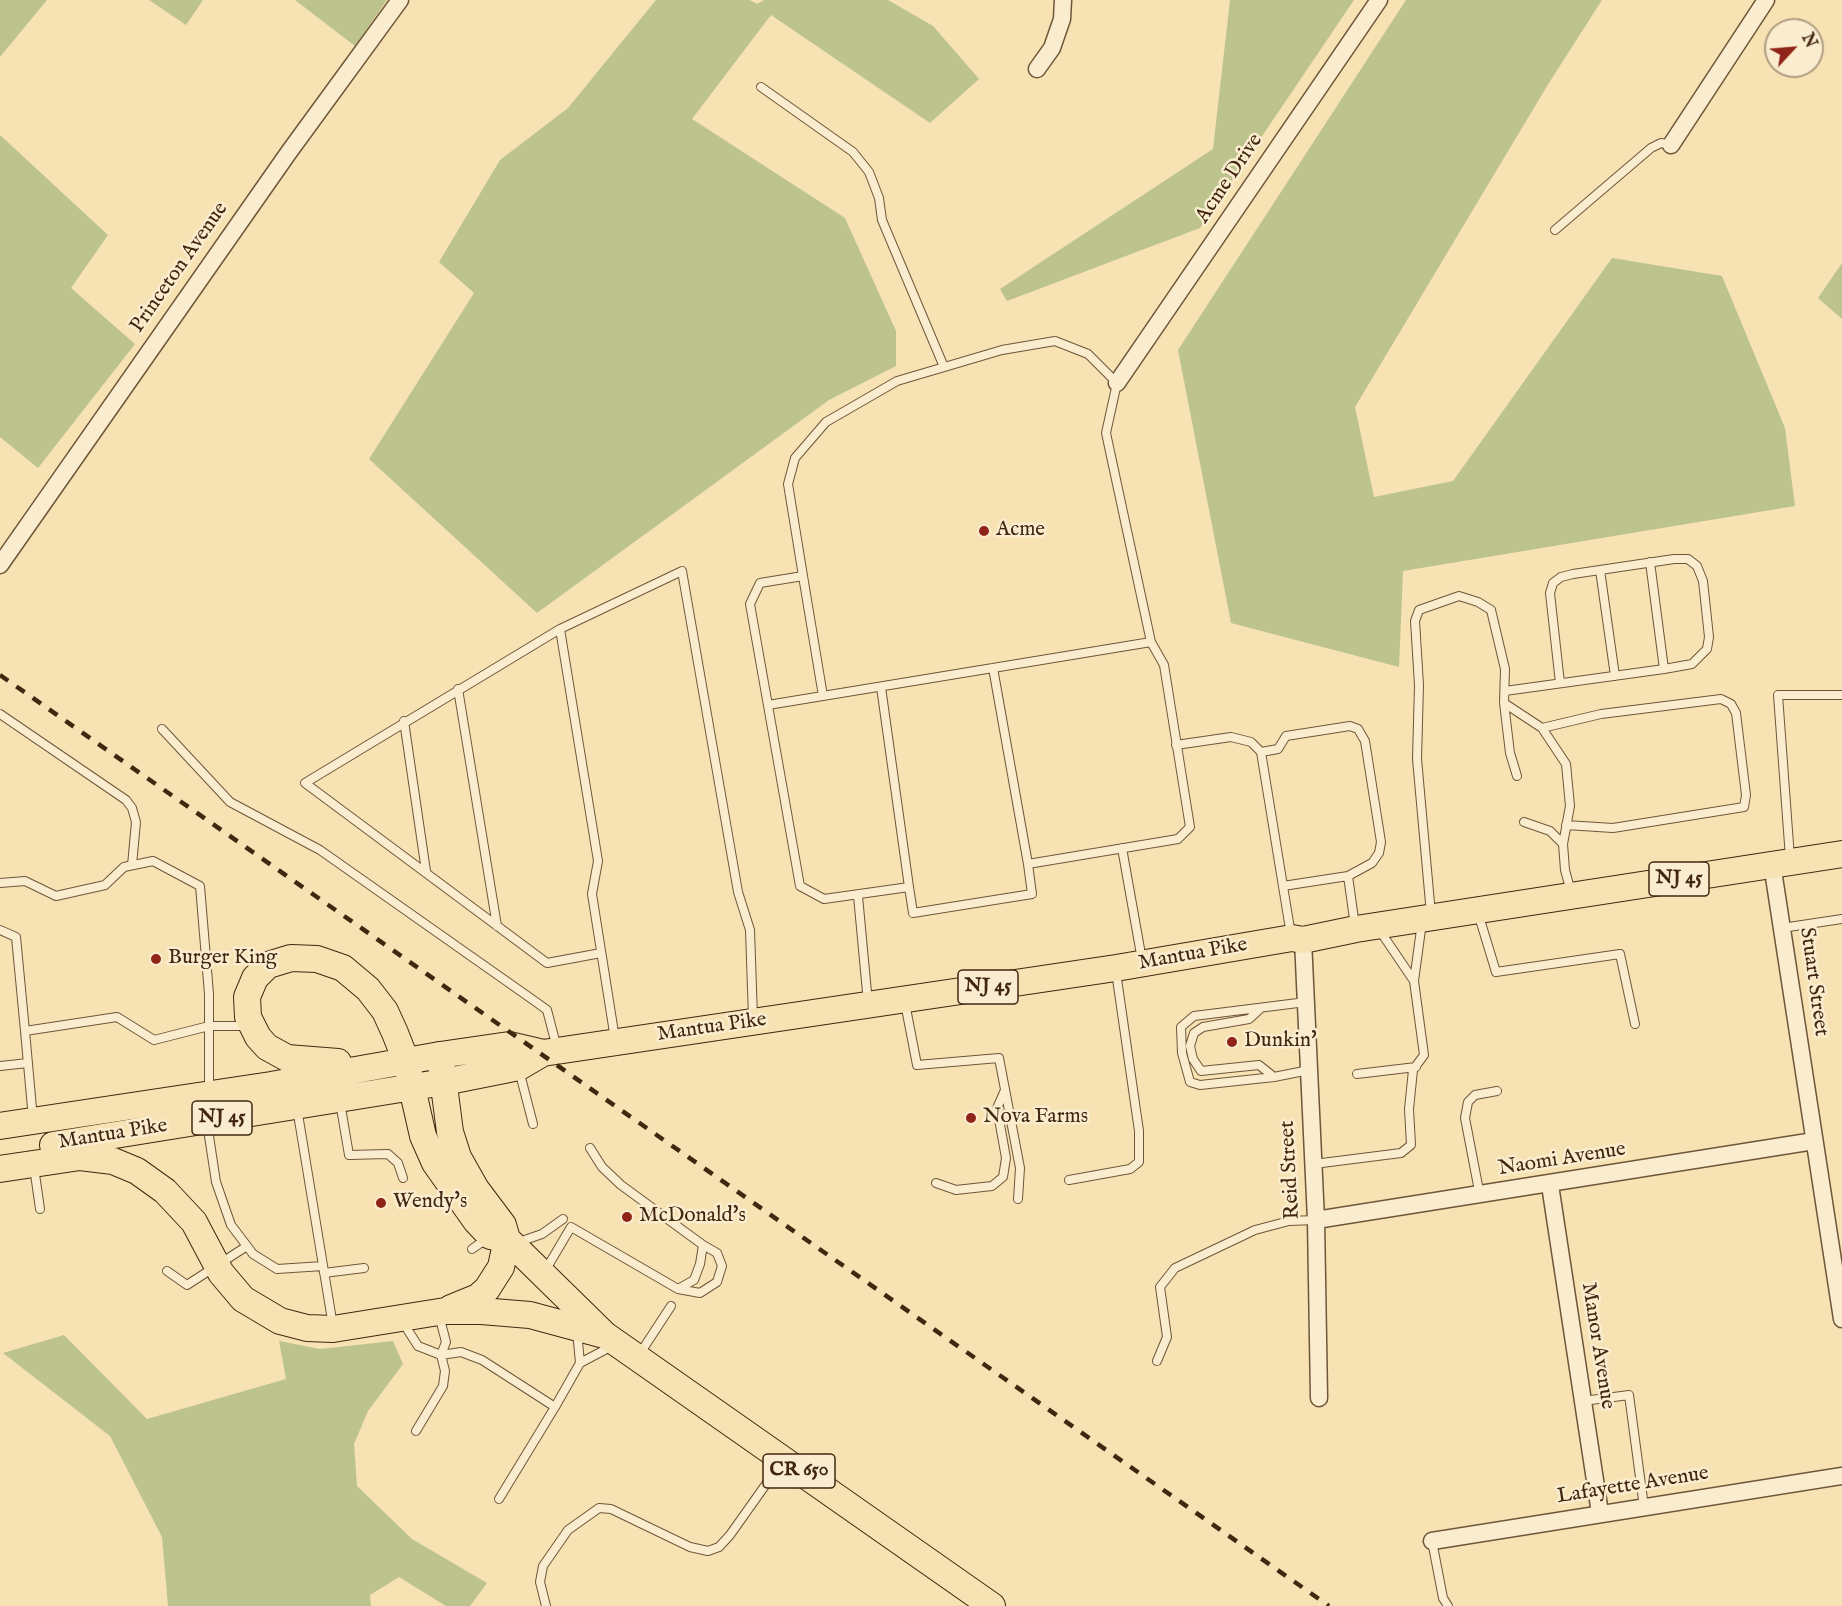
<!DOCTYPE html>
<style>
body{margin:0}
#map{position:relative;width:1842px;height:1606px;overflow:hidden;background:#f7e2b3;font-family:"IM FELL English",serif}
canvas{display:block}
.north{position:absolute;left:1764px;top:18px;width:60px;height:60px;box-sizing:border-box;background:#faecce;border:2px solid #b09d82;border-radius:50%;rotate:64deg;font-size:16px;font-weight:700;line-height:24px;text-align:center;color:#422710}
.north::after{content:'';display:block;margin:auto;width:21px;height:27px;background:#8f2418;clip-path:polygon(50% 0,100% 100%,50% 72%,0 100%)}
</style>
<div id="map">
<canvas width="1842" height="1606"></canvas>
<div class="north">N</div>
</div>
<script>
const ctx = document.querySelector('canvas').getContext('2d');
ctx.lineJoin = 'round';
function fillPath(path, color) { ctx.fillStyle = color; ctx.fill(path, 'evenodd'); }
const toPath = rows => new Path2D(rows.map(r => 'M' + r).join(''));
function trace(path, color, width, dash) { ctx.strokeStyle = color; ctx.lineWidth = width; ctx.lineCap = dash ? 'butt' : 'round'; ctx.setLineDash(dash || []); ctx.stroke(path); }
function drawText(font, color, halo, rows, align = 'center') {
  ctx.font = font + ' "IM FELL English",serif'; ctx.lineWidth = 5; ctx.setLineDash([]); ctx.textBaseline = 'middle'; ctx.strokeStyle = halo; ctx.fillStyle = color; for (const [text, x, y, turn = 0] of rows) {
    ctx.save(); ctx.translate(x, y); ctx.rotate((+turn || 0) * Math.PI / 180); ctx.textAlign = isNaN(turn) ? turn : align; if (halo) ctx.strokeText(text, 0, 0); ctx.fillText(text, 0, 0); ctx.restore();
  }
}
fillPath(toPath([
 [0,0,47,0,0,57],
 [149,0,203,0,186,25],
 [295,0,387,0,355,46],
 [656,0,750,0,757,4,764,0,888,0,933,26,979,79,930,123,771,15,692,119,845,218,896,331,896,366,829,400,537,613,369,459,474,293,439,262,500,160,568,108],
 [1230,0,1354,0,1200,228,1007,301,1000,289,1213,149],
 [1406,0,1602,0,1547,86,1355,407,1374,497,1453,481,1612,258,1722,276,1785,428,1795,506,1403,571,1399,667,1231,623,1178,350],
 [0,135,108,235,71,288,135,344,38,468,0,437],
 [1842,263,1842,319,1818,298],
 [64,1335,147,1419,286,1379,279,1341,320,1349,393,1341,403,1364,368,1411,354,1444,357,1486,412,1539,487,1583,470,1606,446,1606,399,1577,370,1595,371,1606,168,1606,162,1537,110,1436,3,1353]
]), '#bdc38c');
const lane = toPath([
 [761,87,853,152,869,172,879,198,882,220,944,367],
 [1555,230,1651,148,1661,143,1671,145],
 [1055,341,1088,354,1117,383,1106,433,1151,642,1164,665,1190,827,1178,839,1028,864,1032,894,913,913,909,887,824,899,800,886,750,604,760,583,803,576,788,484,795,458,826,422,897,381,1002,350,1055,341],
 [1650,562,1664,669],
 [1600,570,1615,676],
 [803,576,823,696],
 [560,629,305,783,547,963,601,953],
 [993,668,1028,864],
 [881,687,909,887],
 [458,689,497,926],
 [1505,691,1664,669,1692,664,1707,649,1709,637,1703,581,1697,566,1688,559,1674,559,1573,574,1561,577,1553,583,1550,593,1560,683],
 [1504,703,1542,728,1566,764,1570,806,1563,844,1565,870,1571,892],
 [768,705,1151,642],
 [0,714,126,800,132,808,136,822,132,865],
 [404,721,426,871],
 [1542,728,1601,714,1721,699,1731,704,1736,713,1746,795,1744,807,1613,828,1566,825],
 [162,729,230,802,320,850,536,1002,547,1010,557,1048],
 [1176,745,1231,737,1251,742,1261,752,1291,935],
 [1261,752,1278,749,1286,736,1350,726,1358,729,1365,741,1381,842,1379,853,1372,863,1348,876,1283,886],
 [1524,822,1550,831,1563,844],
 [1122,848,1142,960],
 [1790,858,1778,695,1842,695],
 [1348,876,1355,926],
 [0,883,25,881,56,896,105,885,124,867,153,861,200,886,209,994,209,1091],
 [858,896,868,1003],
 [1478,913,1496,972,1620,954,1635,1024],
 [1431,914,1417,759,1419,685,1415,621,1419,610,1459,596,1478,602,1491,610,1505,669,1504,703,1510,753,1517,776],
 [1378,928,1414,981],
 [1782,928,1842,919],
 [0,930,16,937,25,1031],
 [1306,1002,1194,1016,1181,1027,1182,1053,1190,1082,1200,1085,1274,1077,1309,1070],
 [905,1003,917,1065,999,1058,1020,1168,1018,1199],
 [1261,1008,1249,1019,1203,1027,1194,1033,1190,1046,1193,1059,1201,1071,1259,1065,1274,1077],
 [615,1039,592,894,598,861,560,629,682,571,738,892,750,930,753,1018],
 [0,1066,28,1063],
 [519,1070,533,1124],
 [1357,1074,1416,1067],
 [340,1102,349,1155,388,1154,398,1163,403,1178],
 [297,1108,333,1326],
 [33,1119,25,1031,117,1017,154,1040,209,1026,248,1026],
 [207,1123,216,1182,231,1225,253,1254,277,1269,323,1266],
 [1314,1164,1401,1153,1411,1145,1409,1109,1413,1070,1424,1055,1414,981,1422,922],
 [34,1167,40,1209],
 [1069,1180,1130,1169,1139,1162,1139,1131,1116,972],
 [936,1183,956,1190,992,1186,1003,1177,1006,1158,997,1108,1005,1090],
 [1480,1196,1465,1118,1468,1102,1475,1095,1497,1091],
 [516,1243,542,1234,563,1219],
 [472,1249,489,1237],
 [167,1271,187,1285,247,1246],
 [545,1271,571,1227,678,1289,694,1280,700,1264,703,1245,621,1185,602,1167,590,1148],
 [324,1273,364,1268],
 [678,1289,700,1293,717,1282,722,1266,717,1253,703,1245],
 [402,1321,418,1346,441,1355,461,1352,482,1360,555,1407,499,1499],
 [577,1331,580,1363],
 [639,1355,671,1306],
 [1157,1361,1167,1337,1160,1287,1175,1268,1255,1230,1289,1221,1316,1220],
 [1583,1401,1629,1395,1644,1507],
 [555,1407,580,1363,614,1345],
 [416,1431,443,1386,445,1371,441,1355,446,1342,439,1315],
 [1432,1541,1443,1598,1448,1606],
 [546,1606,540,1582,543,1566,568,1530,599,1508,611,1509,690,1547,708,1551,719,1547,730,1535,781,1463]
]);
const street = toPath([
 [1037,69,1052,48,1062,19,1063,0],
 [1671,145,1766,0],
 [1117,383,1379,0],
 [0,565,289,152,400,0],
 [1772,864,1842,1319],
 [1303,940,1316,1220,1319,1398],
 [1550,1185,1600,1513],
 [1316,1220,1814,1141],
 [1432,1541,1842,1476]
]);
const primary = toPath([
 [440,1055,450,1132,458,1157,476,1189,503,1225,507,1239,605,1335,992,1606],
 [338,1062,287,1058,267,1047,258,1037,248,1017,247,997,255,978,268,965,291,958,317,959,343,968,368,989,385,1011,395,1033,406,1061,423,1136,435,1163,476,1221,490,1236,507,1239],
 [0,1126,271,1085,440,1055,509,1045,543,1053,1116,968,1292,938,1303,940,1356,929,1842,854],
 [53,1145,444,1082,519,1067,543,1053],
 [0,1169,80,1157,113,1161,137,1171,165,1191,194,1222,221,1273,243,1299,280,1321,307,1328,333,1329,445,1311,481,1311,530,1315,604,1335],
 [451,1308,478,1297,487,1289,501,1267,507,1239]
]);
trace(lane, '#6f5639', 10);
trace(street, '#6f5639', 19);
trace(primary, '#422710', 28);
trace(lane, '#faecce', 8);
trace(street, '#faecce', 16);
trace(primary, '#f7e2b3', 26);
trace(toPath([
 [0,675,1329,1606]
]), '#422710', 4.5, [10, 10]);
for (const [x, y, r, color] of [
 [984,531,6,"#8f2418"],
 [156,959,6,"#8f2418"],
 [1232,1042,6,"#8f2418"],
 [971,1118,6,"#8f2418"],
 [381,1203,6,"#8f2418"],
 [627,1217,6,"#8f2418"]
]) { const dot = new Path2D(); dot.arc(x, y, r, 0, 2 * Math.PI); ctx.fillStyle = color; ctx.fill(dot); trace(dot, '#faecce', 2); }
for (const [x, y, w] of [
 [1679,879,60],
 [988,987,60],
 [222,1118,60],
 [799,1471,72]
]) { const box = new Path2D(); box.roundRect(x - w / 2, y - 17, w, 34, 4.5); ctx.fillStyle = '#faecce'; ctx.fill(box); trace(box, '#422710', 1.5); }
drawText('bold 20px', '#422710', null, [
 ["NJ 45",1679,879],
 ["NJ 45",988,987],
 ["NJ 45",222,1118],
 ["CR 650",799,1471]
]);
drawText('21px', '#422710', '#faecce', [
 ["Acme Drive",1230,179,-56],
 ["Princeton Avenue",180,268,-55],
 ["Mantua Pike",1193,955,-10],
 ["Stuart Street",1813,982,82],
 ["Mantua Pike",712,1028,-8],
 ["Mantua Pike",113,1135,-9],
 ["Naomi Avenue",1562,1160,-9],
 ["Reid Street",1291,1170,-93],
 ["Manor Avenue",1597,1346,81],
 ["Lafayette Avenue",1633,1486,-9]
]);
drawText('21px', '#422710', '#faecce', [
 ["Acme",996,531],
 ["Burger King",168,959],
 ["Dunkin'",1244,1042],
 ["Nova Farms",983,1118],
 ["Wendy's",393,1203],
 ["McDonald's",639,1217]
], 'left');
</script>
